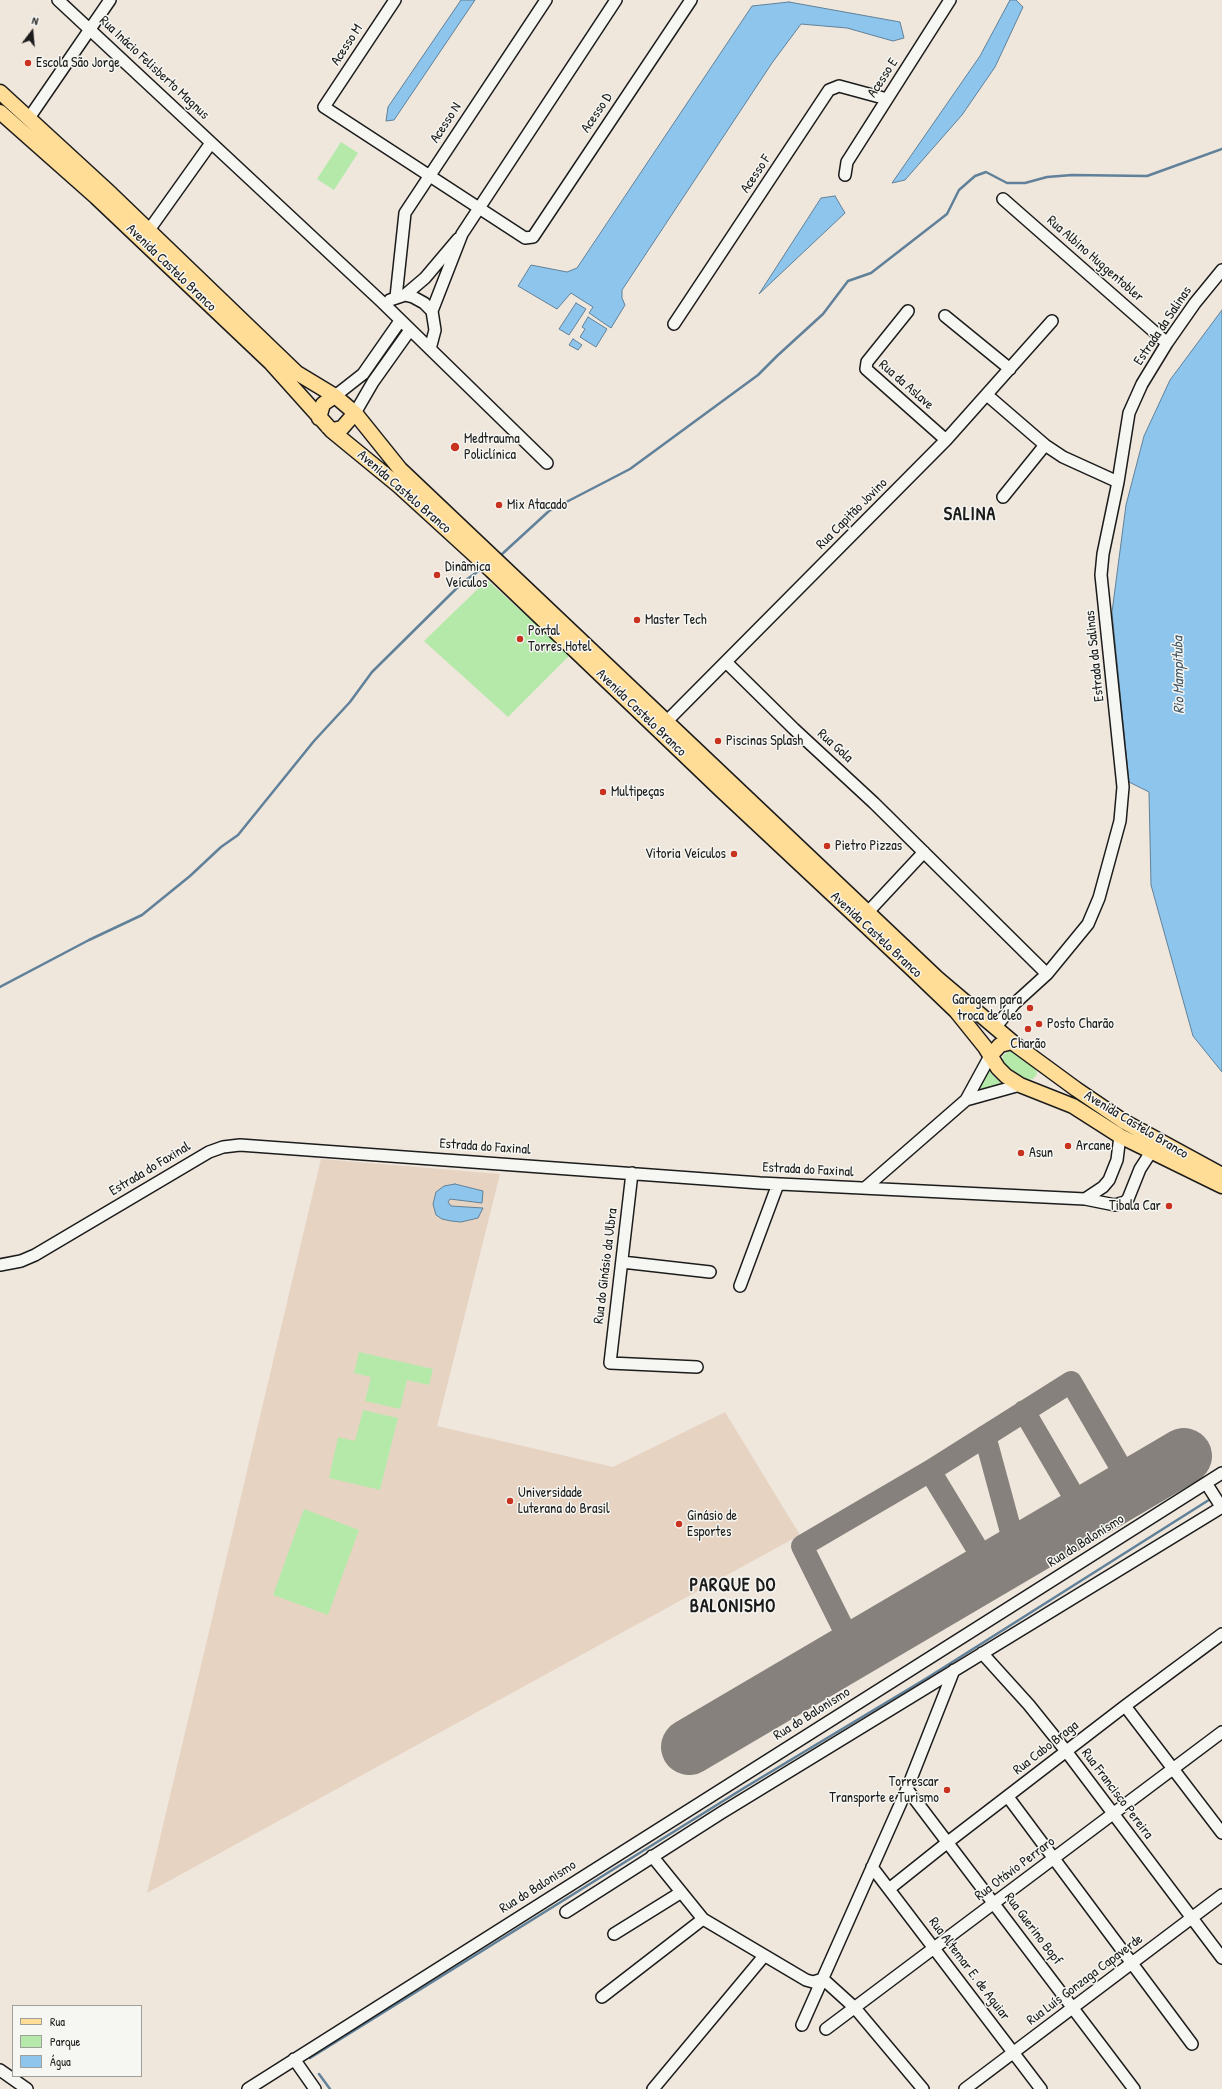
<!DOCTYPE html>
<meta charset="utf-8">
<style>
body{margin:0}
#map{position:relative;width:1222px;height:2089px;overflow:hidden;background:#efe6dc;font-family:"Patrick Hand",sans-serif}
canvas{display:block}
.legend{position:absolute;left:12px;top:2005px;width:130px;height:72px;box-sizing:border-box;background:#f6f6f2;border:1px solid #9f9f9c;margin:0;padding:5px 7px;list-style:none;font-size:12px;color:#1c1c1c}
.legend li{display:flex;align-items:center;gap:8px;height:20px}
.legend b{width:20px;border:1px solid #9f9f9c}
.north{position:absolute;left:12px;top:12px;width:40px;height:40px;-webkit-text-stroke:3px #f6f6f2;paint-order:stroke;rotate:16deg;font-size:11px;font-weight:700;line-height:16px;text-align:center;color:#1c1c1c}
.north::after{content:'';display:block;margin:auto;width:14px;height:18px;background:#1c1c1c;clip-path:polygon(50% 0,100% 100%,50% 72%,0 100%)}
</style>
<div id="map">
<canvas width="1222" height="2089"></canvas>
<ul class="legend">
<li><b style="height:5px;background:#ffdd96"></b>Rua</li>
<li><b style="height:11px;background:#b5e9aa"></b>Parque</li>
<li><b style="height:11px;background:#8dc5ec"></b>Água</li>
</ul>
<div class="north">N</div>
</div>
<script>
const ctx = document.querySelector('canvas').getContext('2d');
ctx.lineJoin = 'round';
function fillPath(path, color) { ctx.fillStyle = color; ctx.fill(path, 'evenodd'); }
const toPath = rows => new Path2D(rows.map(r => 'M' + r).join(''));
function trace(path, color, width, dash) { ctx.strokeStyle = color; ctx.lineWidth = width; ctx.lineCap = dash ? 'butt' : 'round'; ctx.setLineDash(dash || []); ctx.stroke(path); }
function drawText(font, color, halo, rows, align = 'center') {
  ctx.font = font + ' "Patrick Hand",sans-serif'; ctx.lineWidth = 3; ctx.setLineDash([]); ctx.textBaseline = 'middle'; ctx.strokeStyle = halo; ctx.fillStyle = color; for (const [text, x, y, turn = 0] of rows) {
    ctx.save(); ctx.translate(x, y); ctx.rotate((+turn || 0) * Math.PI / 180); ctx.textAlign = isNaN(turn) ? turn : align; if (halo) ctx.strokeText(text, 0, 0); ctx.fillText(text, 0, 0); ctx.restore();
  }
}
fillPath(toPath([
 [321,1159,500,1174,437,1426,613,1467,725,1412,800,1535,147,1893]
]), '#e7d3c2');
fillPath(toPath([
 [341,142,358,153,334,190,317,179],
 [487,580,570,655,508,717,424,641],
 [1010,1051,1016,1052,1035,1067,1037,1074,1033,1079,1026,1080,1003,1063,1003,1055],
 [987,1069,1003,1085,977,1089],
 [359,1352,433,1369,429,1385,407,1380,400,1409,365,1401,371,1377,354,1373],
 [363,1410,398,1418,380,1490,329,1478,338,1437,355,1441],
 [304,1509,359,1530,328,1615,273,1595]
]), '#b5e9aa');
const water = toPath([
 [461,0,475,0,394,120,386,121,388,107,461,0],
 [1010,0,1016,0,1023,7,995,67,962,115,905,180,892,183,980,56,1010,0],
 [789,2,900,22,904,38,893,41,847,28,801,24,772,63,622,290,622,298,625,305,611,328,589,313,593,307,571,293,557,309,518,286,531,265,567,272,577,268,752,6,789,2],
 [835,196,845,213,759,294,821,198,835,196],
 [576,303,586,309,569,335,559,329,576,303],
 [1222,310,1222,1072,1193,1036,1151,885,1149,792,1129,782,1112,612,1126,505,1144,436,1170,380,1222,310],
 [588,317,607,329,596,347,580,337,585,329,582,327,588,317],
 [573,339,582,345,578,350,569,345,573,339],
 [455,1184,483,1191,482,1203,450,1199,448,1202,451,1206,483,1208,478,1218,461,1222,451,1221,442,1219,436,1215,433,1204,436,1192,444,1186,455,1184]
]);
fillPath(water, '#8dc5ec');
trace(water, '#608199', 1);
trace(toPath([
 [501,555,549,511,630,469,758,375,777,356,823,314,848,281,871,273,947,214,959,190,975,176,986,172,1007,183,1025,183,1047,177,1072,175,1147,176,1222,149],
 [0,987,89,940,142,915,190,876,221,847,238,835,314,741,350,702,372,672,463,582,480,570],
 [310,2058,744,1788,927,1678,1212,1498],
 [319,2074,330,2089]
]), '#608199', 2.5);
trace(toPath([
 [1024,1411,1084,1514],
 [985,1436,1017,1554],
 [930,1471,990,1570],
 [854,1650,802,1546,930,1471,1071,1382,1132,1487]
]), '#86817c', 22);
trace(toPath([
 [689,1747,1184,1456]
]), '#86817c', 56);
const minor = toPath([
 [58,0,383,303,547,463],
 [395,0,324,107,525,238,533,237,691,0],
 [29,118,110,0],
 [845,175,847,162,950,0],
 [1003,199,1167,343],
 [149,230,211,143],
 [405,295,425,278,458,239],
 [396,297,405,213,546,0],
 [390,300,405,295,413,297,424,303,432,311,435,330,430,349],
 [432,311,462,234,616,0],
 [908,311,867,362,866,369,946,440],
 [945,316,1010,369],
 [674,324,829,90,839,86,887,99],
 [987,395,1045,445,1063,457,1118,482],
 [335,396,363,374,400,321],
 [355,413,373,382,410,330],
 [1003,497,1045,445],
 [726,662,794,729,874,803,1047,974],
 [667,721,946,440,1052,321],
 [868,912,924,852],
 [995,1028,1014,1004,1047,974,1088,924,1099,898,1120,821,1123,787,1101,575,1103,554,1118,482,1129,413,1142,384,1167,343,1195,303,1222,270],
 [966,1100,1020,1085],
 [632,1173,610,1363,697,1367],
 [865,1188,966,1100,990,1056],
 [1085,1199,1103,1187,1109,1180,1117,1160,1120,1136],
 [622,1262,710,1272],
 [0,1265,21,1261,35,1255,209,1152,223,1147,240,1145,760,1183,1085,1199,1115,1205,1125,1202,1128,1199,1140,1169,1151,1152],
 [740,1286,778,1184],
 [1206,1483,1222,1508],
 [982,1653,1029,1705,1066,1751,1222,1958],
 [1125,1706,1222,1833],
 [907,1789,1134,2089],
 [1008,1797,1192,2044],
 [652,1856,703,1919,806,1980,813,1982,823,1979],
 [872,1867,1041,2089],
 [889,1889,948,1842,1125,1706,1222,1634],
 [566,1912,721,1813,1222,1507],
 [614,1934,680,1893],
 [823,1979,855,2008,923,2089],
 [602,1997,703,1919],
 [802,2025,907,1789,954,1670],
 [826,2029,1222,1732],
 [294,2059,315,2089],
 [0,2070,27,2089],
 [248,2089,1222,1473],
 [653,2089,764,1956],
 [965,2089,1222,1895]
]);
const major = toPath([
 [0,92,111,194,297,373,335,396,355,413,400,469,937,978,1016,1045,1076,1089,1123,1121,1222,1175],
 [0,112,96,197,271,363,332,431,399,486,491,570,721,790,910,967,956,1011,985,1047,998,1068,1006,1076,1020,1085,1073,1106,1120,1136,1222,1186],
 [319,418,323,404,335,396],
 [328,427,332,430,342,428,355,413],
 [990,1056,1000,1045,1012,1042]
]);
trace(minor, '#1c1c1c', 14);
trace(major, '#1c1c1c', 17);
trace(minor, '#f6f6f2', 11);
trace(major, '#ffdd96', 14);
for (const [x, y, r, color] of [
 [28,63,4,"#c8321e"],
 [455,447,5,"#c8321e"],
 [499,505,4,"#c8321e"],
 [437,575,4,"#c8321e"],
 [637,620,4,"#c8321e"],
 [520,639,4,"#c8321e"],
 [718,741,4,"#c8321e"],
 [603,792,4,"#c8321e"],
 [827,846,4,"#c8321e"],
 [734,854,4,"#c8321e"],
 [1030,1008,4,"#c8321e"],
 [1039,1024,4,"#c8321e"],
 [1028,1029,4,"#c8321e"],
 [1068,1146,4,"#c8321e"],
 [1021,1153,4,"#c8321e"],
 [1169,1206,4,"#c8321e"],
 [510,1501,4,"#c8321e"],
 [679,1524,4,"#c8321e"],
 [947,1790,4,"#c8321e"]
]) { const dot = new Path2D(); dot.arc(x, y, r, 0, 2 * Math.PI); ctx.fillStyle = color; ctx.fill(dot); trace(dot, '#f6f6f2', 1.5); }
drawText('14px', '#1c1c1c', '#f6f6f2', [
 ["Acesso M",347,45,-57],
 ["Rua Inácio Felisberto Magnus",154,68,43],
 ["Acesso E",883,78,-57],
 ["Acesso D",597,113,-56],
 ["Acesso N",446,123,-57],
 ["Acesso F",756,174,-56],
 ["Rua Albino Huggentobler",1095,259,41],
 ["Avenida Castelo Branco",171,268,44],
 ["Estrada da Salinas",1163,326,-56],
 ["Rua da Aslave",906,385,41],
 ["Avenida Castelo Branco",404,492,41],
 ["Rua Capitão Jovino",852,514,-45],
 ["Estrada da Salinas",1095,656,-96],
 ["Avenida Castelo Branco",641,713,44],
 ["Rua Gola",835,746,42],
 ["Avenida Castelo Branco",876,935,43],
 ["Avenida Castelo Branco",1136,1125,31],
 ["Estrada do Faxinal",485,1147,4],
 ["Estrada do Faxinal",150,1169,-31],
 ["Estrada do Faxinal",808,1170,3],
 ["Rua do Ginásio da Ulbra",606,1266,-83],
 ["Rua do Balonismo",1086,1541,-32],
 ["Rua do Balonismo",812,1714,-32],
 ["Rua Cabo Braga",1046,1748,-38],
 ["Rua Francisco Pereira",1117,1794,53],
 ["Rua Otávio Perraro",1015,1869,-37],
 ["Rua do Balonismo",538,1887,-32],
 ["Rua Guerino Bopf",1033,1929,53],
 ["Rua Altemar E. de Aguiar",969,1969,53],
 ["Rua Luís Gonzaga Capaverde",1085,1980,-37]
]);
drawText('14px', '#1c1c1c', '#f6f6f2', [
 ["Escola São Jorge",36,63],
 ["Medtrauma",464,439],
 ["Policlínica",464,455],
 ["Mix Atacado",507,505],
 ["Dinâmica",445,567],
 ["Veículos",445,583],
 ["Master Tech",645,620],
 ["Portal",528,631],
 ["Torres Hotel",528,647],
 ["Piscinas Splash",726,741],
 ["Multipeças",611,792],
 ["Pietro Pizzas",835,846],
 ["Vitoria Veículos",726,854,"right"],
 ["Garagem para",1022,1000,"right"],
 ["troca de óleo",1022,1016,"right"],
 ["Posto Charão",1047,1024],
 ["Charão",1028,1044,"center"],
 ["Arcane",1076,1146],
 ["Asun",1029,1153],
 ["Tibala Car",1161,1206,"right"],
 ["Universidade",518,1493],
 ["Luterana do Brasil",518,1509],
 ["Ginásio de",687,1516],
 ["Esportes",687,1532],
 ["Torrescar",939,1782,"right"],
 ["Transporte e Turismo",939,1798,"right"]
], 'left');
drawText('italic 15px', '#445765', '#f6f6f2', [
 ["Rio Mampituba",1179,675,-91]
]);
ctx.letterSpacing = '1px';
drawText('bold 18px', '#1c1c1c', '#f6f6f2', [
 ["SALINA",970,515],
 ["PARQUE DO",733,1586],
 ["BALONISMO",733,1607]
]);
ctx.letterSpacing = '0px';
</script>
